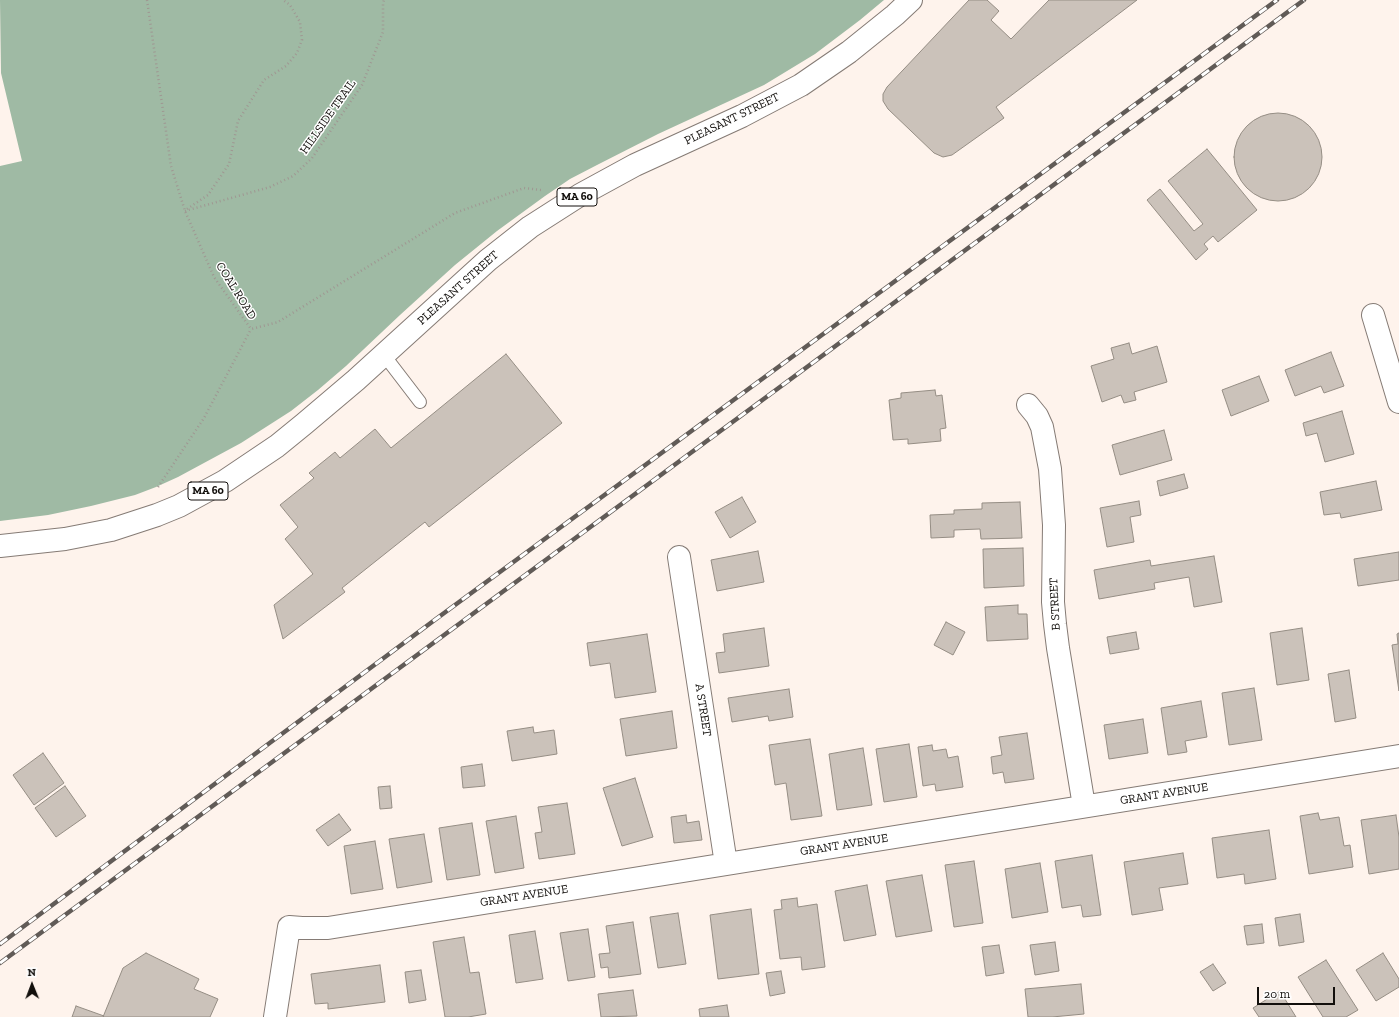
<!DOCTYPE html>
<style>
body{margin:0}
#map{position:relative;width:1399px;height:1017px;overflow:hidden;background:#fef3ec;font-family:"Zilla Slab",serif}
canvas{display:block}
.north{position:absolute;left:12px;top:965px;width:40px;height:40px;-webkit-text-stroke:3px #fff;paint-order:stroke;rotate:359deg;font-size:11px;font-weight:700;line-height:16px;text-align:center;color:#120f0c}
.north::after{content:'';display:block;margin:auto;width:14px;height:18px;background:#120f0c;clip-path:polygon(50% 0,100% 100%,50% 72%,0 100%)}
.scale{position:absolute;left:1257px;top:987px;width:78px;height:18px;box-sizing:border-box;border:2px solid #120f0c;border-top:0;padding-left:5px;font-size:12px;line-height:14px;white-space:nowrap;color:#120f0c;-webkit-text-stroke:3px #fff;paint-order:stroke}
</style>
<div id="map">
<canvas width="1399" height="1017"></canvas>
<div class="north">N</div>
<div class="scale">20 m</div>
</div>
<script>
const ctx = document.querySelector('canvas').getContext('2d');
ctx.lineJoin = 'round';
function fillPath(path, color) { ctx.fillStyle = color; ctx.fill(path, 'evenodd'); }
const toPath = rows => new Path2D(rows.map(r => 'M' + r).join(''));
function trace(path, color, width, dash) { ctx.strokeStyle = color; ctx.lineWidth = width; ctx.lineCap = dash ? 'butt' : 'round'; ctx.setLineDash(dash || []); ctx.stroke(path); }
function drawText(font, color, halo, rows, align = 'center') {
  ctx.font = font + ' "Zilla Slab",serif'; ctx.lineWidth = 3; ctx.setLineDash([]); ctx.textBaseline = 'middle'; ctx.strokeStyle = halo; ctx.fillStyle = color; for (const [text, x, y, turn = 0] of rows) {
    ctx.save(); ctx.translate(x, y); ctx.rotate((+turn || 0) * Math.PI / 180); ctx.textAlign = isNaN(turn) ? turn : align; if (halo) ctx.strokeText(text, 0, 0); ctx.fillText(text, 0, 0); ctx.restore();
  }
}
fillPath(toPath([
 [0,0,884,0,860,20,815,54,764,85,658,134,597,165,570,179,545,196,497,231,455,265,400,315,346,366,318,390,291,411,241,443,178,477,156,487,135,495,91,506,48,515,0,521,0,166,22,161,1,73]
]), '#9fbaa4');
const building = toPath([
 [969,0,987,0,999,11,991,20,1011,39,1049,0,1137,0,996,107,1004,118,952,155,943,157,934,153,888,109,883,101,883,94,887,87,969,0],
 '1234 157a44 44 0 1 1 88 0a44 44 0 1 1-88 0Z',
 [1207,149,1257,210,1218,242,1213,236,1204,244,1208,249,1196,260,1147,200,1160,189,1194,231,1203,224,1168,181,1207,149],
 [1129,343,1132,354,1157,346,1167,382,1134,392,1136,400,1124,403,1121,395,1102,402,1091,366,1114,359,1111,348,1129,343],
 [1331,352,1344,386,1324,393,1321,386,1295,396,1285,370,1331,352],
 [506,354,562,423,429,527,425,522,342,588,345,592,283,639,274,605,313,574,285,539,298,527,280,505,314,478,309,473,335,452,340,458,375,429,391,448,506,354],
 [1259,376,1269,401,1231,416,1222,390,1259,376],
 [935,390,936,396,942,395,946,428,940,429,941,441,908,444,908,439,893,440,889,400,901,398,901,393,935,390],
 [1342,411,1354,454,1325,462,1317,433,1306,436,1303,423,1342,411],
 [1164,430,1172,460,1120,475,1112,445,1164,430],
 [1184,474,1188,488,1160,496,1157,481,1184,474],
 [1376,481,1382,510,1341,518,1340,513,1324,515,1320,492,1376,481],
 [742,497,756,522,730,538,715,512,742,497],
 [1139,501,1141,515,1130,517,1134,542,1107,547,1100,508,1139,501],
 [1020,502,1022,538,981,539,980,529,954,530,954,537,931,538,930,515,954,514,954,510,982,509,982,503,1020,502],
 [1023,548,1024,586,984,588,983,549,1023,548],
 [758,551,764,582,717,591,711,560,758,551],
 [1399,552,1399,580,1358,586,1354,559,1399,552],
 [1214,556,1222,602,1194,607,1189,577,1154,583,1155,589,1099,599,1094,570,1150,560,1151,566,1214,556],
 [1018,605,1018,614,1027,614,1028,639,987,641,985,607,1018,605],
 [946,622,965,632,953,655,934,645,946,622],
 [764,628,769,666,719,673,716,653,725,652,723,634,764,628],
 [1302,628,1309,680,1277,685,1270,633,1302,628],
 [1136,632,1139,649,1110,654,1107,637,1136,632],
 [1399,633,1399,691,1392,645,1398,644,1397,634,1399,633],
 [647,634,656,692,615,698,610,663,590,666,587,643,647,634],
 [1349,670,1356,718,1335,722,1328,674,1349,670],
 [1254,688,1262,740,1229,745,1222,693,1254,688],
 [789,689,793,717,769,721,768,716,732,722,728,698,789,689],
 [1201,701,1207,737,1185,741,1187,752,1168,755,1161,708,1201,701],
 [672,711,677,748,626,756,620,719,672,711],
 [1143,719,1148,753,1109,759,1104,725,1143,719],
 [533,727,534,733,554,730,557,754,512,761,507,731,533,727],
 [1027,733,1034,779,1005,783,1003,772,993,774,991,757,1002,755,999,737,1027,733],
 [810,739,822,816,791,820,786,783,775,785,769,745,810,739],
 [909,744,917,797,884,802,876,749,909,744],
 [932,745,933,751,946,749,948,758,958,756,963,787,936,791,935,784,923,786,918,747,932,745],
 [863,748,872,805,837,810,829,754,863,748],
 [43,753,64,783,34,805,13,775,43,753],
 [482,764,485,786,463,788,461,767,482,764],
 [635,778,653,837,622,846,603,788,635,778],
 [65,786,86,816,56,837,35,808,65,786],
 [390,786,392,808,380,809,378,787,390,786],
 [567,803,575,854,539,859,535,833,542,832,538,807,567,803],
 [1318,813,1320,820,1339,817,1344,846,1350,845,1353,867,1309,874,1300,816,1318,813],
 [339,814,351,830,328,846,316,830,339,814],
 [686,815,687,823,699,821,702,840,674,843,671,817,686,815],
 [1396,815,1399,837,1399,869,1369,874,1361,820,1396,815],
 [516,816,524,868,495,873,486,821,516,816],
 [472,823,480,875,447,880,439,828,472,823],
 [1269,830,1276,879,1245,884,1244,874,1217,878,1212,838,1269,830],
 [424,834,432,882,397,888,389,839,424,834],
 [375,841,383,889,351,894,344,846,375,841],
 [1183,853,1188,884,1159,888,1163,910,1132,915,1124,862,1183,853],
 [1092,855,1101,915,1083,917,1081,905,1062,908,1055,861,1092,855],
 [974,861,983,923,954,927,945,865,974,861],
 [1040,863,1048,912,1012,918,1005,869,1040,863],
 [922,875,932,931,896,937,886,881,922,875],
 [867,885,876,935,844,941,835,891,867,885],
 [797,898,798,907,817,904,825,967,802,970,801,957,780,959,774,910,782,909,781,900,797,898],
 [751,909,759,974,718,979,710,915,751,909],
 [678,913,686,964,658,968,650,917,678,913],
 [1300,914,1304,942,1279,946,1275,918,1300,914],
 [633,922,641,974,609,978,608,967,601,968,599,954,610,953,606,926,633,922],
 [1262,924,1264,943,1247,945,1244,926,1262,924],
 [588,929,595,977,568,981,560,933,588,929],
 [535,931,543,979,516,983,509,935,535,931],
 [464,937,470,973,479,972,486,1014,468,1017,445,1017,433,942,464,937],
 [1055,942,1059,971,1035,975,1030,945,1055,942],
 [999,945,1004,973,986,976,982,947,999,945],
 [146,953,199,979,194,989,218,999,210,1017,103,1017,123,968,146,953],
 [1383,953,1399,979,1399,987,1376,1001,1356,970,1383,953],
 [1326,960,1358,1010,1346,1017,1323,1017,1298,977,1326,960],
 [1213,964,1226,983,1213,991,1200,972,1213,964],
 [380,965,385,1002,328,1009,328,1003,315,1004,311,974,380,965],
 [421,970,426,1000,409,1003,405,972,421,970],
 [781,971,785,993,770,996,766,973,781,971],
 [1081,984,1084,1014,1052,1017,1028,1017,1025,989,1081,984],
 [633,990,637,1016,601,1017,598,994,633,990],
 [1280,991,1296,1017,1259,1017,1253,1008,1280,991],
 [727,1005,729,1017,700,1017,699,1009,727,1005],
 [76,1006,104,1016,103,1017,72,1017,76,1006]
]);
fillPath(building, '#cbc2ba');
trace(building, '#958d84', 1);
const lane = toPath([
 [384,355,420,402]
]);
const street = toPath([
 [1373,315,1399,402],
 [1028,405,1037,416,1042,427,1050,469,1054,525,1053,602,1055,624,1058,648,1084,806],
 [679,557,726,864],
 [275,1017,289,927,302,928,328,928,1399,756]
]);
const primary = toPath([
 [0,546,65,539,111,530,157,515,179,506,225,481,277,446,304,424,356,380,488,260,530,227,580,195,635,165,742,116,801,85,849,52,895,15,911,0]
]);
trace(lane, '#857b75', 14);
trace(street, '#857b75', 24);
trace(primary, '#857b75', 24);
trace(toPath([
 [147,0,171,166,185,211,214,277,251,329,278,322,455,213,524,188,541,190],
 [187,209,208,195,229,164,238,121,264,80,286,66,297,53,302,40,300,22,290,5,283,0],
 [185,211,270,187,293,176,312,158,362,85,383,32,383,4,384,0],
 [158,487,204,418,251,329]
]), '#9f9792', 2.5, [1, 3]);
trace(lane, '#fff', 12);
trace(street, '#fff', 22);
trace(primary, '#fff', 22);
const rail = toPath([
 [0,944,436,619,1277,0],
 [0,963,1304,0]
]);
trace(rail, '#615b57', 4.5);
trace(rail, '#fff', 3, [9]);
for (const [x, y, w] of [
 [577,197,40],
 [208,491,40]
]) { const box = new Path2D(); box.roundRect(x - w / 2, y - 9, w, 18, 3); ctx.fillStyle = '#fff'; ctx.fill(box); trace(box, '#120f0c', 1); }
drawText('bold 11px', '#120f0c', null, [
 ["MA 60",577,197],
 ["MA 60",208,491]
]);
drawText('12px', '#120f0c', '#fff', [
 ["HILLSIDE TRAIL",328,117,-55],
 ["PLEASANT STREET",732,119,-26],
 ["PLEASANT STREET",458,288,-42],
 ["COAL ROAD",236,291,58],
 ["B STREET",1055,604,-93],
 ["A STREET",703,710,81],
 ["GRANT AVENUE",1164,794,-9],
 ["GRANT AVENUE",844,845,-9],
 ["GRANT AVENUE",524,896,-9]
]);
</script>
